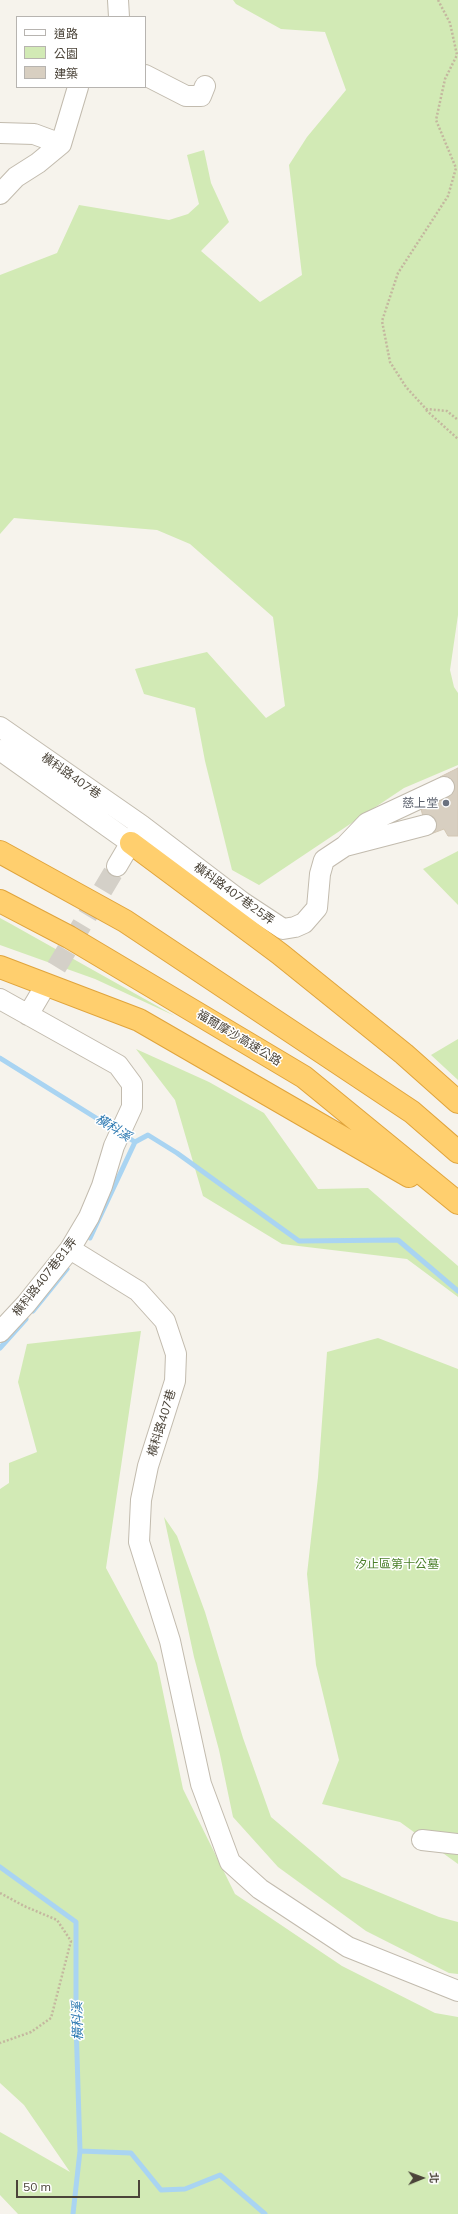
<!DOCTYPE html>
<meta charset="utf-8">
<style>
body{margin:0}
#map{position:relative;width:458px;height:2214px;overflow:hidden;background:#f6f3ec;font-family:Mulish,"Noto Sans TC",sans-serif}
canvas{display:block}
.legend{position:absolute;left:16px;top:16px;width:130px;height:72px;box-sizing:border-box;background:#fff;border:1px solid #b7b4b0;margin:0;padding:5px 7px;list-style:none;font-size:12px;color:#4b4439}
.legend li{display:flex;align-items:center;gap:8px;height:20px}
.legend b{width:20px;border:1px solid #b7b4b0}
.north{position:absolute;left:402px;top:2158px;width:40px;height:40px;-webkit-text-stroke:3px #fff;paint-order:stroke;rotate:89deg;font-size:11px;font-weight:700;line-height:16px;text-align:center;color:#4b4439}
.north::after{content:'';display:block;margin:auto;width:14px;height:18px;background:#4b4439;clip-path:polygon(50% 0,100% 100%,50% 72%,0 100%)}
.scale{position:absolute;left:16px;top:2180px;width:124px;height:18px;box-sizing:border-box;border:2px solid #4b4439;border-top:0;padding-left:5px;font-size:12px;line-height:14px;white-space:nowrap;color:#4b4439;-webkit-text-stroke:3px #fff;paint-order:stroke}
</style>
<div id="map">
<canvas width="458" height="2214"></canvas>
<ul class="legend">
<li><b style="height:5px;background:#fff"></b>道路</li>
<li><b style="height:11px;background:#d2eab5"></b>公園</li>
<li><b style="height:11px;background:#d8cfc1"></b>建築</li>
</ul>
<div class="north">北</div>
<div class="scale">50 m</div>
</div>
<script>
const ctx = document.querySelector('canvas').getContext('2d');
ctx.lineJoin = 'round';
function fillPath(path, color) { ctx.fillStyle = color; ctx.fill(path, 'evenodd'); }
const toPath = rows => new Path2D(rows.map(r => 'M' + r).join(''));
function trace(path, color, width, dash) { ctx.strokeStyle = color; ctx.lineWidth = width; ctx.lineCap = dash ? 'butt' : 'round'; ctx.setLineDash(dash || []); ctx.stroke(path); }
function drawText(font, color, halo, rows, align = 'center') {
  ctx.font = font + ' Mulish,"Noto Sans TC",sans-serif'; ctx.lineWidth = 3; ctx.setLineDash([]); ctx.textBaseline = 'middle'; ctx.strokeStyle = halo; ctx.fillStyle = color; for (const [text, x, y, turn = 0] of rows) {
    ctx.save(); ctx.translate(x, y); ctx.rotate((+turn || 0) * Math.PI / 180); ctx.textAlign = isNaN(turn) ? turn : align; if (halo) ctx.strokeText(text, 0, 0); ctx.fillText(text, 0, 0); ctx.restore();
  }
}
fillPath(toPath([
 [233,0,458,0,458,615,450,670,454,687,458,693,458,765,404,788,259,885,232,870,205,761,195,708,144,694,135,669,207,652,266,718,285,706,273,617,190,544,157,530,14,518,0,534,0,275,57,253,79,205,169,220,188,214,199,204,187,155,204,150,211,183,229,222,201,251,260,302,302,275,289,165,307,137,346,90,325,32,281,29,236,4],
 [458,851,458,905,423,869],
 [0,918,11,924,175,1016,95,979,0,945],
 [458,1039,458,1080,431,1055],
 [136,1049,209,1082,264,1113,318,1189,368,1188,458,1266,458,1297,407,1259,282,1244,203,1196,175,1100],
 [141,1331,106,1568,157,1663,183,1789,235,1894,342,1966,435,2013,458,2017,458,2214,18,2214,0,2195,0,2132,70,2172,24,2105,0,2083,0,1489,9,1483,9,1463,37,1452,18,1382,27,1344],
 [378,1338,458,1369,458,1864,400,1822,322,1804,339,1760,316,1665,307,1574,318,1477,327,1352],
 [164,1517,177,1536,205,1612,243,1738,271,1817,342,1877,439,1917,458,1922,458,1974,449,1973,366,1931,278,1867,233,1817,219,1750,194,1657]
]), '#d2eab5');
trace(toPath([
 [0,1058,117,1131],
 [135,1142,148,1135,177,1153,299,1241,398,1240,458,1291],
 [90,1238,135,1142,124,1135],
 [33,1311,67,1269],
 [0,1348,26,1319],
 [0,1867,76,1922,76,2023,80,2151,73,2214],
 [80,2151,131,2153,161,2190,185,2189,220,2175,265,2214]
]), '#a9d4f2', 5);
const building = toPath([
 [458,768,458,836,448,836,444,829,428,835,421,809,448,797,440,777,458,768]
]);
fillPath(building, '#d8cfc1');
trace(building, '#d3c7b4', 1);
trace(toPath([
 [41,993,117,866]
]), '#d4d0c8', 20, [20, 10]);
const minor = toPath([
 [118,0,119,17],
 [145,75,186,96,201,96,205,86],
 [0,133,34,134,61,144],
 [61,144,78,87],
 [0,194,16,177,38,163,61,144],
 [0,727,141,825,242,902,283,929,295,927,304,923,317,908,320,874,324,860,345,846,426,825],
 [0,750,131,843],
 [345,846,367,823,444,787],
 [117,866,137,832],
 [0,999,118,1065,132,1084,132,1107,114,1146,102,1186,89,1217,70,1249,26,1304,0,1332],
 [28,1015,41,993],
 [70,1249,138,1291,165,1321,176,1354,175,1381,148,1466,141,1500,139,1542,170,1641,201,1784,230,1862,260,1889,348,1947,458,1991],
 [422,1840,458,1844]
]);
const highway = toPath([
 [131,843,280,954,404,1054,458,1102],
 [0,852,125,921,412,1112,458,1152],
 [0,901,69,937,304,1077,458,1203],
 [0,967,139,1020,409,1176]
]);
trace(minor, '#c2bbae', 22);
trace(highway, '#e0a43c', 24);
trace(toPath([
 [438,0,450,23,457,55,445,79,436,120,456,168,448,196,398,273,382,321,390,362,406,387,426,409,447,411,458,420],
 [426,410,458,439],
 [0,1893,24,1906,57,1920,71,1941,51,2018,31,2032,0,2043]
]), '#c4b79f', 2.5, [2, 2]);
trace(minor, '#fff', 20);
trace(highway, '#ffcf6e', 22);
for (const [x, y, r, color] of [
 [446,803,4,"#6b7280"]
]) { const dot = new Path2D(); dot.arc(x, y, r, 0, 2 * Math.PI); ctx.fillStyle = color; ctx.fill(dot); trace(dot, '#fff', 1.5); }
drawText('12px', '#4b4439', '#fff', [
 ["橫科路407巷",71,776,35],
 ["橫科路407巷25弄",234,894,36],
 ["福爾摩沙高速公路",239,1038,31],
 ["橫科路407巷81弄",45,1277,-52],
 ["橫科路407巷",162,1423,-73]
]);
drawText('12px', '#5b616d', '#fff', [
 ["慈上堂",438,803]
], 'right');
drawText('12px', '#4a7f2a', '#fff', [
 ["汐止區第十公墓",397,1564]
]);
drawText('italic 13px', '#2e7ab2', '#fff', [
 ["橫科溪",113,1128,32],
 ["橫科溪",78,2021,-91]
]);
</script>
